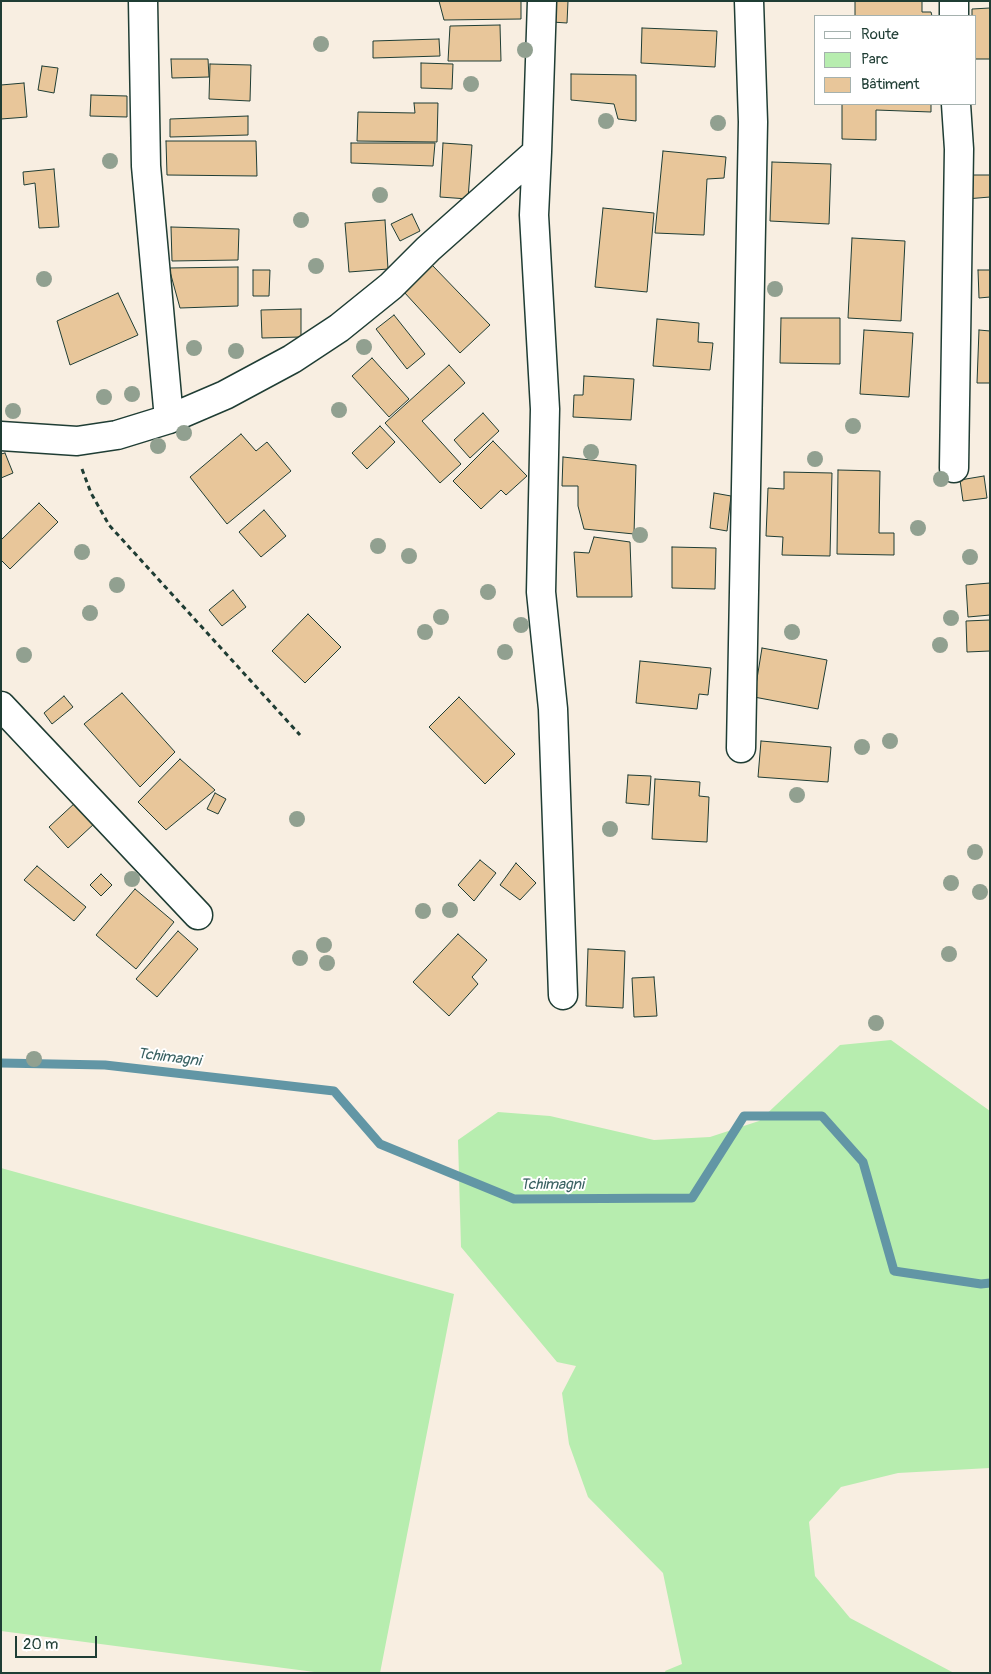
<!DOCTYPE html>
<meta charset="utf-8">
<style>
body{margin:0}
#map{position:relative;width:991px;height:1674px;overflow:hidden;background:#f8eee1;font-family:Pangolin,sans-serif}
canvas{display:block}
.frame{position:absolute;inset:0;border:2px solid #1f3d34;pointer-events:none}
.legend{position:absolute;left:814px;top:15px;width:162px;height:90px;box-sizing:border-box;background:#fff;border:1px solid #a5b1ae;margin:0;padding:6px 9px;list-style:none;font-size:15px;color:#1f3d34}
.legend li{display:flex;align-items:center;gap:10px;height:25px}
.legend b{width:25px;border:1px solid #a5b1ae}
.scale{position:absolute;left:15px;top:1636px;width:82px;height:22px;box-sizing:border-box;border:2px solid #1f3d34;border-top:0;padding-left:6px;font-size:15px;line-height:18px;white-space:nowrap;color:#1f3d34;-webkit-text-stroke:4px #fff;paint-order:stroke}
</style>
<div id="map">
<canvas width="991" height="1674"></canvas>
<div class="frame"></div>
<ul class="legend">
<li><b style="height:6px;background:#fff"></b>Route</li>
<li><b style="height:14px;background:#b7edaf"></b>Parc</li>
<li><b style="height:14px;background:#e8c69a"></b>Bâtiment</li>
</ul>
<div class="scale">20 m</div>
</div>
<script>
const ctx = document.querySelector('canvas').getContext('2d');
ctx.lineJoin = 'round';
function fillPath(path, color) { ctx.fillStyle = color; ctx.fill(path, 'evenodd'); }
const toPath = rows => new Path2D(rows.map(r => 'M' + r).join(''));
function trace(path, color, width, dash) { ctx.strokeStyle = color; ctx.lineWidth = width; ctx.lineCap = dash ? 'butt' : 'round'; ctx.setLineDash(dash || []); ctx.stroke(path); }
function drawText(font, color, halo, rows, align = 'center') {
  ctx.font = font + ' Pangolin,sans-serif'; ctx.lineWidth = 4; ctx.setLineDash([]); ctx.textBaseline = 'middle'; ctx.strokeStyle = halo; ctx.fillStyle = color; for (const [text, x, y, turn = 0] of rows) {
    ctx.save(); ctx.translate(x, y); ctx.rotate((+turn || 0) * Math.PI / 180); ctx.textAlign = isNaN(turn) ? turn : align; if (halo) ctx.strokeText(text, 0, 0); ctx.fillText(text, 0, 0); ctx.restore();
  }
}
fillPath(toPath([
 [891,1040,990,1111,990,1468,898,1473,841,1487,809,1522,815,1576,850,1618,954,1673,666,1673,665,1671,682,1664,663,1573,588,1497,569,1444,562,1393,576,1366,557,1362,461,1247,458,1140,498,1112,550,1116,654,1140,710,1137,759,1121,840,1045],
 [1,1168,454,1294,380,1673,322,1673,1,1631]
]), '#b7edaf');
trace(toPath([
 [1,1063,105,1065,334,1091,380,1144,514,1199,692,1198,744,1116,822,1116,863,1162,894,1271,981,1284,990,1283]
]), '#6296a5', 9);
const building = toPath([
 [439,1,521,1,521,19,444,20,439,1],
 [552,1,568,1,567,23,552,22,552,1],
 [855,1,922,1,922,12,931,12,932,16,855,16,855,1],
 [990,8,990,59,975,59,975,16,972,16,972,9,990,8],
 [500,25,501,61,448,61,450,26,500,25],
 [642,28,717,31,715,67,641,63,642,28],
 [439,39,440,56,373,58,373,41,439,39],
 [171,59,208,59,209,77,172,78,171,59],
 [421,63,453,64,452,89,421,88,421,63],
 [210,64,251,65,250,101,209,99,210,64],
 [42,66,58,68,54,93,38,90,42,66],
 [571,74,636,75,636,121,618,119,614,104,571,100,571,74],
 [24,83,27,117,1,119,1,85,24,83],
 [91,95,127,96,127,117,90,116,91,95],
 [414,103,438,103,437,142,357,141,358,112,415,113,414,103],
 [842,104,931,104,931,112,876,110,876,140,842,139,842,104],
 [248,116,248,135,170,137,170,119,248,116],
 [166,141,256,141,257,176,167,175,166,141],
 [351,143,435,143,433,166,351,163,351,143],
 [443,143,472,145,468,199,440,197,443,143],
 [663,151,726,157,724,178,707,179,704,235,655,233,663,151],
 [772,162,831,164,829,224,770,221,772,162],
 [54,169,59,227,39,228,35,183,24,185,23,172,54,169],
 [964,175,990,175,990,197,966,199,964,175],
 [603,208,654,213,647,292,595,287,603,208],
 [412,214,420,231,400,241,391,224,412,214],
 [385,220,388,269,349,272,345,223,385,220],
 [171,227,239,229,238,260,172,261,171,227],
 [852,238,905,241,901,321,848,318,852,238],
 [432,265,490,325,460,353,404,292,432,265],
 [238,267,238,306,180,308,169,268,238,267],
 [253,270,270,270,269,296,253,296,253,270],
 [978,270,990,270,990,297,979,298,978,270],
 [118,293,138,335,70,365,57,321,118,293],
 [301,309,301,337,262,338,261,310,301,309],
 [394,315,425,354,407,369,376,329,394,315],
 [781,318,840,318,840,364,780,363,781,318],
 [657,319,699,323,698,342,713,343,710,370,653,366,657,319],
 [864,330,913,333,909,397,860,394,864,330],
 [979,330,990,331,990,383,977,383,979,330],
 [372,358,409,399,389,417,352,376,372,358],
 [449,365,465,383,422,421,461,464,440,483,385,423,449,365],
 [584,376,634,379,631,420,573,417,574,395,583,395,584,376],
 [483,413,499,431,470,458,454,440,483,413],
 [380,426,395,442,367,469,352,453,380,426],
 [241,434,256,451,267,442,291,471,227,524,190,477,241,434],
 [493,441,527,476,506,495,501,490,481,509,453,481,493,441],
 [5,453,13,473,1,478,1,454,5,453],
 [563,457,636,465,634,534,584,529,578,506,578,486,562,486,563,457],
 [838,470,880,471,879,533,894,533,894,555,837,554,838,470],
 [784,472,832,473,830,556,782,555,783,537,766,536,768,488,784,489,784,472],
 [984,476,987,498,963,501,960,480,984,476],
 [714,493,731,496,727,531,710,528,714,493],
 [39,503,58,522,10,569,1,560,1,540,39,503],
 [264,510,286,536,261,557,239,532,264,510],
 [594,537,630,542,632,597,577,597,574,552,589,553,594,537],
 [672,547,716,548,715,589,672,588,672,547],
 [990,583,990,615,968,617,966,585,990,583],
 [233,590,246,607,222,626,209,610,233,590],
 [308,614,341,647,305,683,272,651,308,614],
 [990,620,990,651,967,652,966,621,990,620],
 [762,648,827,660,818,709,754,697,762,648],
 [640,661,711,668,708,695,699,694,697,709,636,703,640,661],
 [122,693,175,752,140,787,84,724,122,693],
 [64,696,73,707,52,724,44,713,64,696],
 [459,697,515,754,485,784,429,727,459,697],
 [761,741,831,747,828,782,758,777,761,741],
 [180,759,215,790,166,830,138,802,180,759],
 [628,775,651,776,649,805,626,803,628,775],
 [655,779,700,782,699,796,709,797,707,842,652,839,655,779],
 [215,793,226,799,218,814,207,809,215,793],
 [76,802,95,823,68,848,49,827,76,802],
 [480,860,496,873,474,901,458,885,480,860],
 [516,863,536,883,520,900,500,885,516,863],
 [37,866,86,907,74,921,24,880,37,866],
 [101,874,112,885,101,896,90,885,101,874],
 [135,889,174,922,136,969,96,935,135,889],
 [178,931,198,949,157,997,136,979,178,931],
 [458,934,487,960,472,977,478,984,449,1016,413,982,458,934],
 [588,949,625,951,623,1008,586,1006,588,949],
 [654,977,657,1016,634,1017,632,978,654,977]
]);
fillPath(building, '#e8c69a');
trace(building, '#1f3d34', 1);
const minor = toPath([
 [143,1,146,166,169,419],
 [954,16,954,1],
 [537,152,534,215,545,409,541,592,553,709,563,995],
 [1,436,77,441,117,435,169,419,225,395,292,359,339,328,391,286,428,249,537,152,542,1],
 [954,468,959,149,956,104],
 [1,706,198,915],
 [741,748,753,122,749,1]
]);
trace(minor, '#1f3d34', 31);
trace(toPath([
 [82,469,91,493,109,525,300,735]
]), '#1f3d34', 3, [5, 4]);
trace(minor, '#fff', 28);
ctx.fillStyle = '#91a090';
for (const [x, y] of [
 [321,44],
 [525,50],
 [471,84],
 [606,121],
 [718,123],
 [110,161],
 [380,195],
 [301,220],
 [316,266],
 [44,279],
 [775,289],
 [364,347],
 [194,348],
 [236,351],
 [132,394],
 [104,397],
 [339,410],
 [13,411],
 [853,426],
 [184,433],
 [158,446],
 [591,452],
 [815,459],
 [941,479],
 [918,528],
 [640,535],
 [378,546],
 [82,552],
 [409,556],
 [970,557],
 [117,585],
 [488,592],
 [90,613],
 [441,617],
 [951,618],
 [521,625],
 [425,632],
 [792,632],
 [940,645],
 [505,652],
 [24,655],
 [890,741],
 [862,747],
 [797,795],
 [297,819],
 [610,829],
 [975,852],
 [132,879],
 [951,883],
 [980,892],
 [450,910],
 [423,911],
 [324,945],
 [949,954],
 [300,958],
 [327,963],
 [876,1023],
 [34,1059]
]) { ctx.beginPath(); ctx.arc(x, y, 8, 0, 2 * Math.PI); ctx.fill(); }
drawText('italic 15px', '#3b6263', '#fff', [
 ["Tchimagni",169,1058,7],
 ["Tchimagni",552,1185]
]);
</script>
